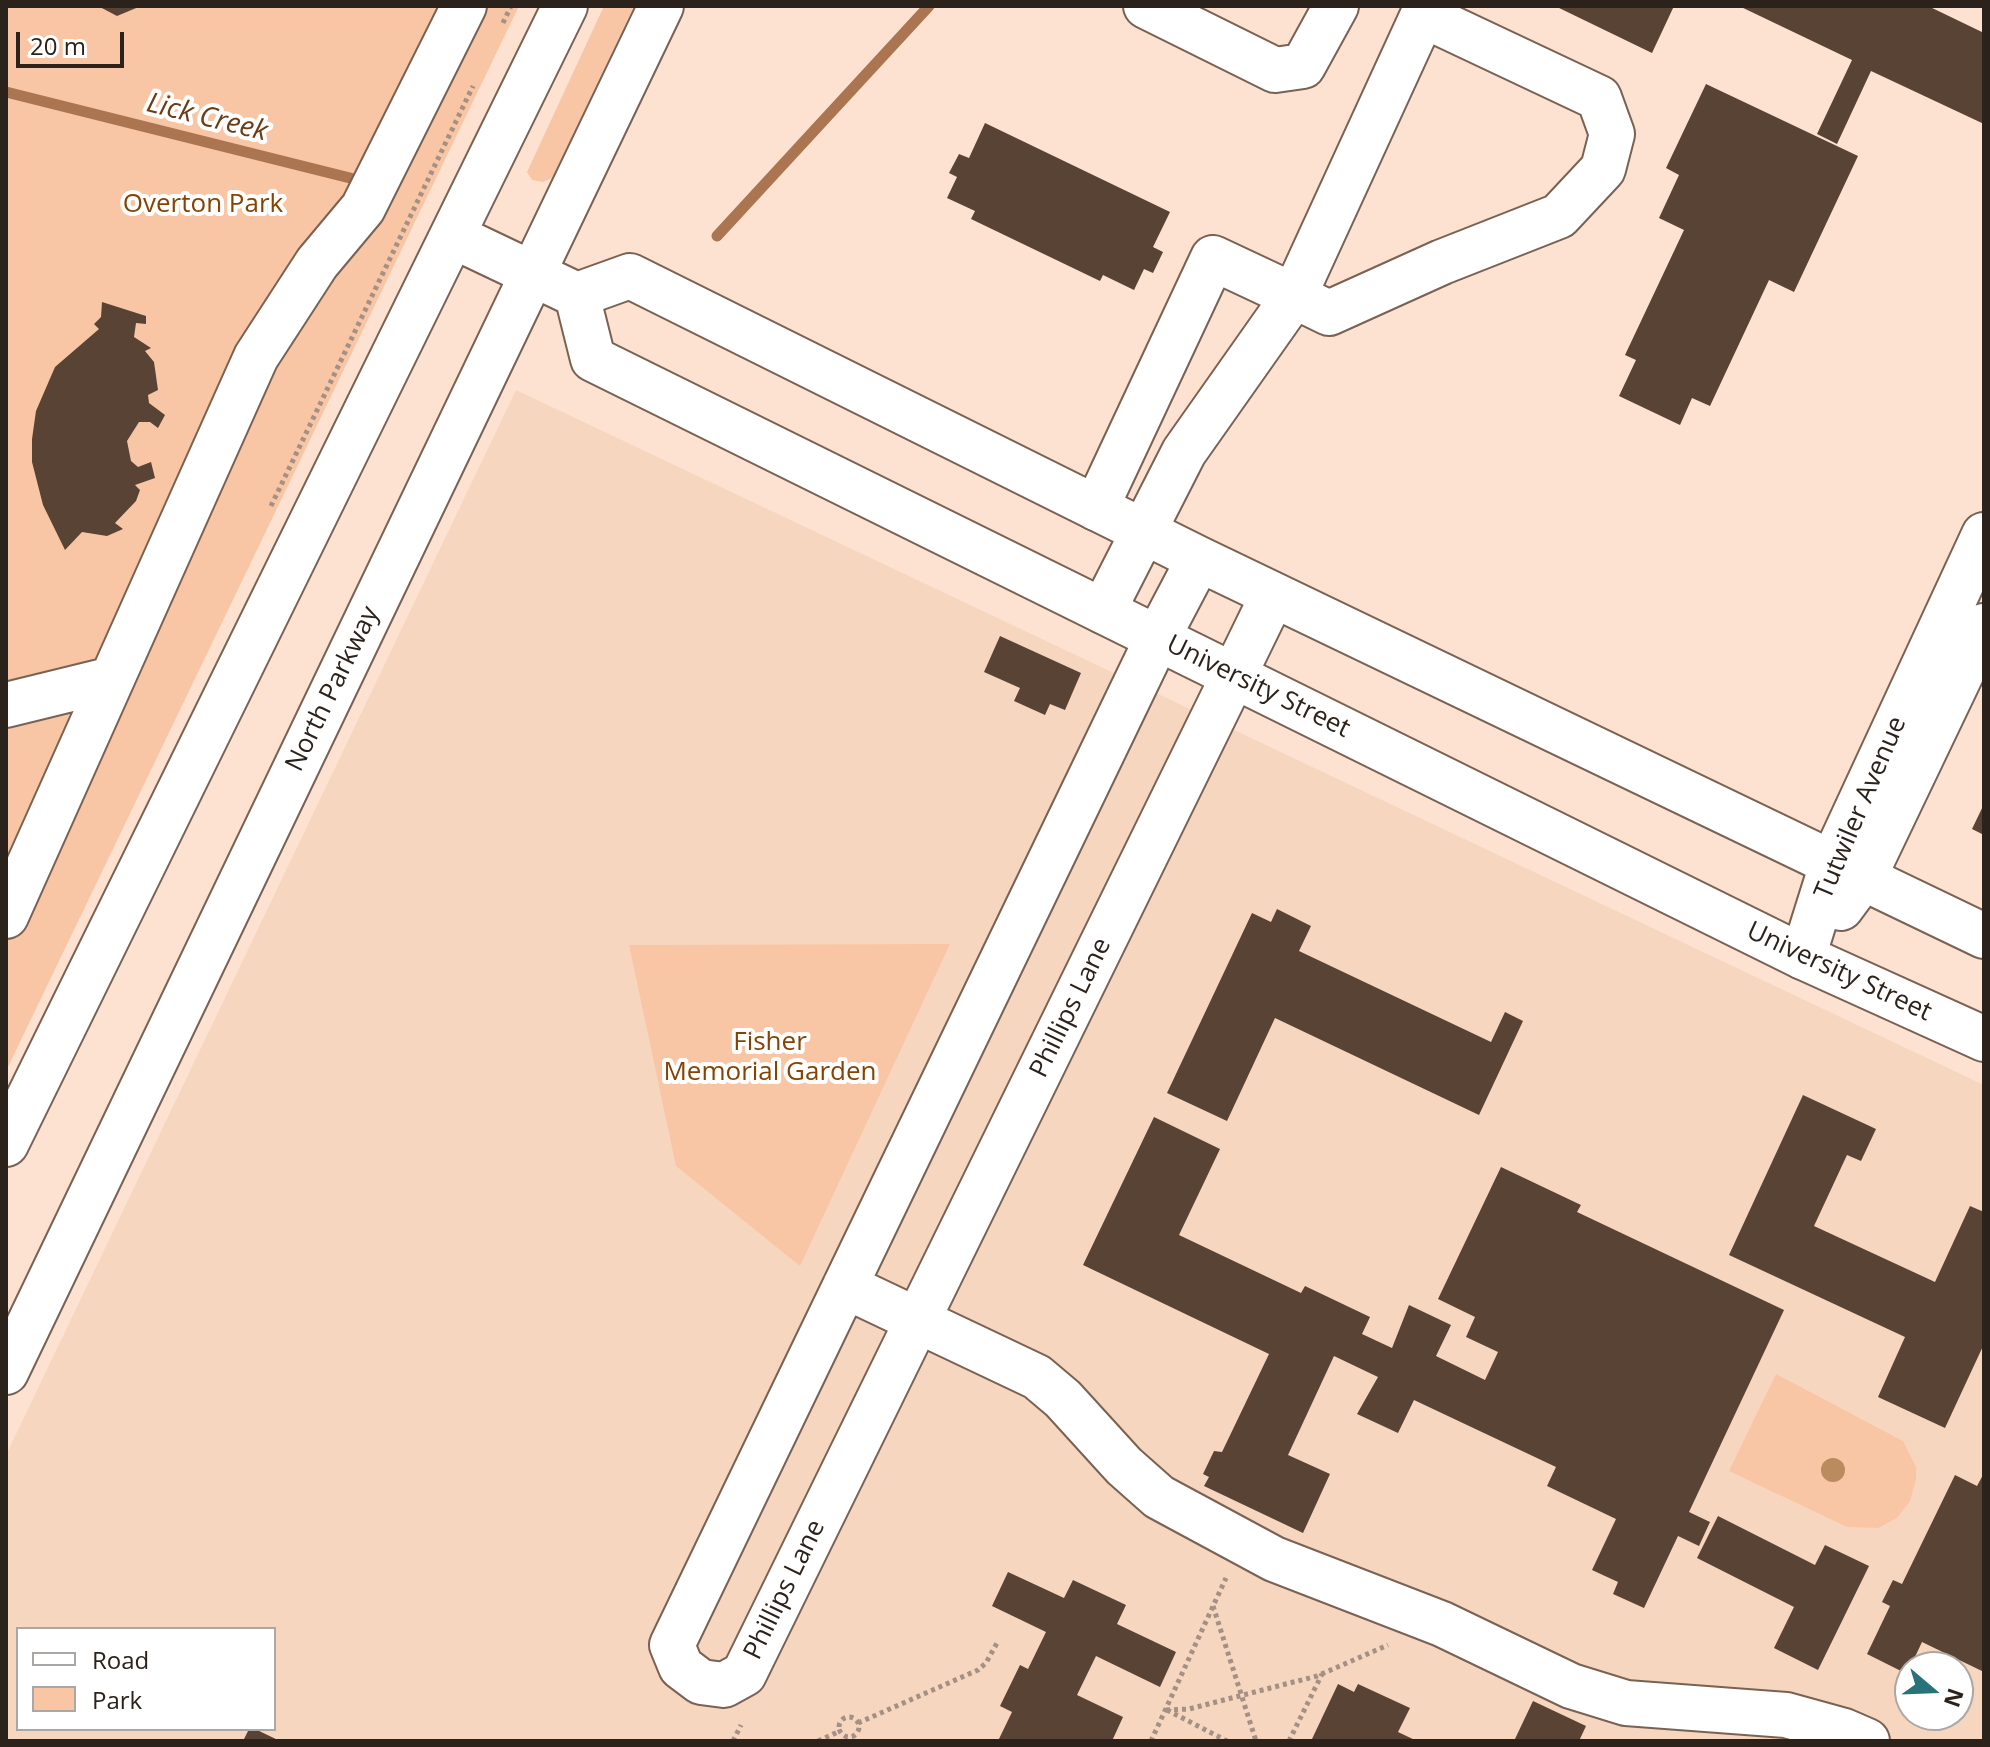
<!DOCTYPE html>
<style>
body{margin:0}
#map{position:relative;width:1990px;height:1747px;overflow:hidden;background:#fde2d1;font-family:"Open Sans",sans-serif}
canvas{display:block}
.frame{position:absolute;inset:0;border:8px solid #2c221c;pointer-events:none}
.legend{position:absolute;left:16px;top:1627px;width:260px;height:104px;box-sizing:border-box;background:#fff;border:2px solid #aba7a4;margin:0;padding:10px 14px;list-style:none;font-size:24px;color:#2c221c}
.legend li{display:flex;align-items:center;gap:16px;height:40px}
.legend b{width:40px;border:2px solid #aba7a4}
.north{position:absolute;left:1894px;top:1651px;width:80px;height:80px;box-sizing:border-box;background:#fff;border:2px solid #aba7a4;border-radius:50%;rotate:109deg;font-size:22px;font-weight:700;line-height:32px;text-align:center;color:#2c221c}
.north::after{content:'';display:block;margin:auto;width:28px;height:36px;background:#28727a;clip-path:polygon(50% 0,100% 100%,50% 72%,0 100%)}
.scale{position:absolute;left:16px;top:32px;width:108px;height:36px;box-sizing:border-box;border:4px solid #2c221c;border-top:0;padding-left:10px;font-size:24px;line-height:28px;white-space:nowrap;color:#2c221c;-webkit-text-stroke:6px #fff;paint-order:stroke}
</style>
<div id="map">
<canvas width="1990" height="1747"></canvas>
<div class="frame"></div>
<ul class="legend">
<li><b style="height:10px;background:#fff"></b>Road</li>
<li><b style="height:22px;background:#f8c6a4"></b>Park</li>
</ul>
<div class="north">N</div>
<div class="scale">20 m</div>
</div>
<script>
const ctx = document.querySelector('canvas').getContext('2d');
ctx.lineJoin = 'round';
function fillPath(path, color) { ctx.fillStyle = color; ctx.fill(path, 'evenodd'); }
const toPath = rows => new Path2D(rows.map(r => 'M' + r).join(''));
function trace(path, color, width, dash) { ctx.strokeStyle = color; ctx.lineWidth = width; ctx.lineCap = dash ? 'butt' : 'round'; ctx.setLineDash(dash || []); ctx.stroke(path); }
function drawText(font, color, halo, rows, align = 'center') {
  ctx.font = font + ' "Open Sans",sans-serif'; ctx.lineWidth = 8; ctx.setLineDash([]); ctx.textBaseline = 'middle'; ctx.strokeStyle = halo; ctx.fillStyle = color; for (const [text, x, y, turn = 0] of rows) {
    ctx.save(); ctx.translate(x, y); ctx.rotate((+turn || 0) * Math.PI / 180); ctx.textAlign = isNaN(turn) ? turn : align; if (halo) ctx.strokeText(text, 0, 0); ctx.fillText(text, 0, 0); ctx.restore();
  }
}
fillPath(toPath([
 [516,390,1984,1085,1984,1741,6,1741,6,1455],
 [18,1629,274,1629,274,1729,18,1729],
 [1910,1667,1958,1667,1958,1715,1910,1715]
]), '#f7d6c0');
fillPath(toPath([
 [6,6,519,6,6,1071],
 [604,6,634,6,552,178,543,182,532,180,527,172],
 [950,944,800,1266,676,1166,629,945],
 [1776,1374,1903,1441,1916,1467,1916,1479,1910,1501,1897,1518,1878,1528,1847,1527,1729,1471]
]), '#f8c6a4');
trace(toPath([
 [6,92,366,182],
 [717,236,929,6]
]), '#aa7550', 11);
fillPath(toPath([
 [98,6,141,6,117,16],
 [1555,6,1674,6,1652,53],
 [1739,6,1928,6,1984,33,1984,124,1871,71,1837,144,1817,134,1852,60],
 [1706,84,1858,156,1794,292,1769,280,1710,406,1692,398,1680,425,1619,396,1636,360,1625,355,1684,230,1659,218,1679,175,1666,168],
 [985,123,1170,212,1153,247,1163,252,1153,273,1144,269,1134,290,1103,275,1100,281,971,219,975,211,947,198,957,177,949,173,959,154,969,158],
 [102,302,146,316,146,324,136,323,134,337,151,348,145,351,154,362,158,390,148,395,149,403,165,415,158,428,150,422,139,422,127,441,131,461,138,467,151,462,155,478,135,485,140,490,136,501,115,523,123,529,107,536,82,532,65,550,43,505,32,462,32,439,36,411,55,367,99,329,94,324,101,317],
 [1000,636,1081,673,1065,710,1050,704,1045,715,1014,701,1020,688,984,672],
 [1984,804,1984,835,1972,829],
 [1277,909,1311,926,1299,951,1491,1042,1505,1012,1523,1021,1479,1115,1275,1018,1227,1121,1167,1093,1252,913,1271,922],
 [1803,1095,1876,1129,1861,1161,1847,1155,1814,1226,1935,1282,1970,1206,1984,1212,1984,1344,1945,1428,1878,1397,1905,1337,1729,1255],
 [1154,1117,1220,1149,1179,1235,1301,1293,1305,1286,1370,1317,1362,1334,1392,1348,1409,1305,1451,1325,1436,1356,1485,1380,1498,1352,1466,1337,1475,1317,1438,1299,1501,1167,1581,1205,1577,1212,1784,1310,1689,1512,1710,1522,1699,1546,1678,1536,1644,1608,1613,1594,1618,1582,1592,1570,1616,1519,1547,1486,1556,1467,1414,1400,1398,1433,1357,1414,1378,1377,1334,1356,1288,1455,1330,1474,1303,1533,1204,1486,1209,1477,1203,1474,1214,1451,1222,1452,1269,1354,1083,1265],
 [1984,1473,1984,1672,1922,1642,1907,1674,1867,1654,1890,1606,1882,1602,1893,1580,1902,1584,1955,1475,1977,1486],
 [1718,1516,1815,1565,1825,1545,1869,1566,1818,1670,1774,1648,1794,1607,1697,1558],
 [1008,1572,1064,1598,1073,1580,1126,1605,1117,1624,1176,1652,1160,1687,1096,1656,1077,1695,1123,1717,1112,1741,998,1741,1012,1712,1000,1706,1020,1665,1028,1669,1046,1632,992,1606],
 [1338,1684,1354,1692,1358,1684,1410,1708,1398,1732,1417,1741,1312,1739],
 [1533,1701,1586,1726,1579,1741,1514,1741],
 [249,1729,255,1729,280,1741,243,1741]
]), '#584334');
const minor = toPath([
 [1146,6,1275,70,1303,66,1336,6],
 [1423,15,1599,98,1612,134,1603,169,1559,216,1442,262,1329,313,1294,296,1427,6],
 [1096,508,1213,258,1294,296,1184,452,1103,611],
 [1158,637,672,1645,681,1667,701,1682,724,1685,744,1674,1234,675],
 [6,705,112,679],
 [1841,908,1864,877,1984,626],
 [6,916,256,357,317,263,363,208,464,6],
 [1803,957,1833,861,1984,535],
 [845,1286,1037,1377,1063,1399,1124,1466,1159,1497,1274,1559,1442,1624,1571,1686,1626,1703,1786,1715,1844,1731,1867,1741]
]);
const major = toPath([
 [453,236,577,295,630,276,1199,559,1984,936],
 [577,295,593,359,1803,957,1984,1039],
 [1158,637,1199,559],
 [1234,675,1273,595],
 [6,1144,565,6],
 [6,1372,661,6]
]);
trace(minor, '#796253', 48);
trace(major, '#796253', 48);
trace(toPath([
 [503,23,511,6],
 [271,506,473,86],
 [1213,1606,1256,1741],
 [1166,1710,1189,1709,1317,1676,1388,1645],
 [1167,1710,1227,1741],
 '839 1727a10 10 0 1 1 20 0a10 10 0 1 1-20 0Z',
 [858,1723,978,1670,986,1663,997,1643],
 [733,1741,741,1725],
 [818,1741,840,1731],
 [1151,1741,1226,1578],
 [1289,1741,1322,1674]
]), '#a49084', 5, [4, 4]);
trace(minor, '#fff', 44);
trace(major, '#fff', 44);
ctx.fillStyle = '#bb8b60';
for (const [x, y] of [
 [1833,1470]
]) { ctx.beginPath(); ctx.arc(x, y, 12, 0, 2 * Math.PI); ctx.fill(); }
drawText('26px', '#854403', '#fff', [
 ["Overton Park",203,205],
 ["Fisher",770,1043],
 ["Memorial Garden",770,1073]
]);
drawText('26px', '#2c221c', '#fff', [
 ["University Street",1258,687,26],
 ["North Parkway",333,689,-64],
 ["Tutwiler Avenue",1861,808,-67],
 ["University Street",1839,972,25],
 ["Phillips Lane",1071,1008,-64],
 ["Phillips Lane",785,1590,-64]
]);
drawText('italic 28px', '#6b3c16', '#fff', [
 ["Lick Creek",207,118,14]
]);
</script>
